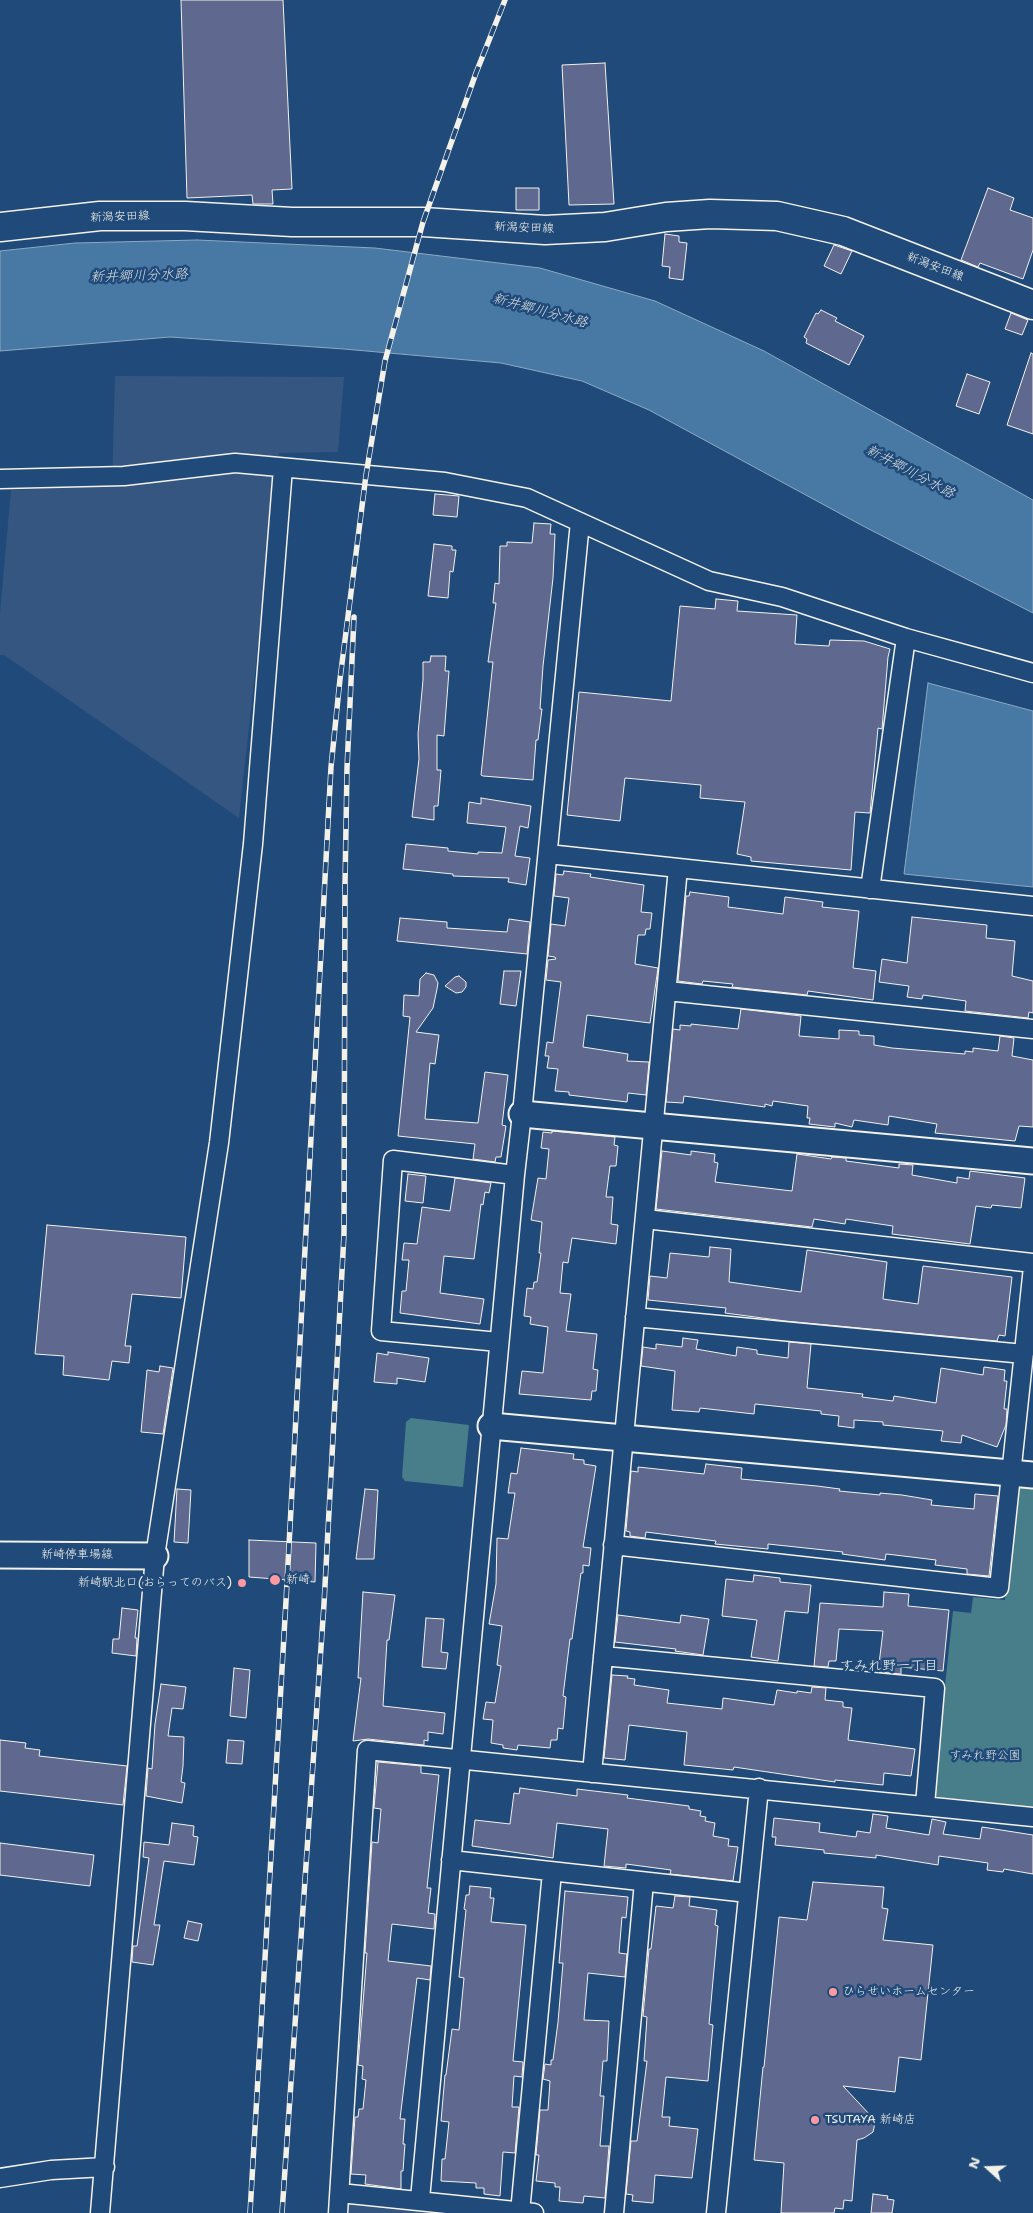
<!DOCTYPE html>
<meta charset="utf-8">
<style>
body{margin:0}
#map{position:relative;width:1033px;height:2213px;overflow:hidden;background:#1f4a7a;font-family:"Shantell Sans",sans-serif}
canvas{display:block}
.north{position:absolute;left:963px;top:2143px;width:50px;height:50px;-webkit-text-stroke:4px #1f4a7a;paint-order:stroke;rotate:290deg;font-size:14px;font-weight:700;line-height:20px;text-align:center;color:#f4f1e8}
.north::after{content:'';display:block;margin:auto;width:18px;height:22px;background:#f4f1e8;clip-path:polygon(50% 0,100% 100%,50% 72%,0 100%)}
</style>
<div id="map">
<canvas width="1033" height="2213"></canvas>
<div class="north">N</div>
</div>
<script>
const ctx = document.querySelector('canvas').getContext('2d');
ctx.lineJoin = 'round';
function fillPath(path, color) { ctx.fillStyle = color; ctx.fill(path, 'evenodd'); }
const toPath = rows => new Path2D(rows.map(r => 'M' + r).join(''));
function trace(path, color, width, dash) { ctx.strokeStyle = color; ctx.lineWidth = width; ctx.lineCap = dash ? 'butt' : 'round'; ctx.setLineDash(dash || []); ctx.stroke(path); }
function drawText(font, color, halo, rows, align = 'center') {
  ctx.font = font + ' "Shantell Sans","Klee One",sans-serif'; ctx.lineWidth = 5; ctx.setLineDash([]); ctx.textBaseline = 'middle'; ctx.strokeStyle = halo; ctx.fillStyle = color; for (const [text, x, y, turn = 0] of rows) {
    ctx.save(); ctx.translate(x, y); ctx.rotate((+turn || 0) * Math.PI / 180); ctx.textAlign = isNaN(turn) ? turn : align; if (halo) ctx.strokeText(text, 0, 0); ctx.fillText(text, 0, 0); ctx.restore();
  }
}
fillPath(toPath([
 [115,376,344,377,338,452,279,453,239,818,4,655,0,655,0,613,11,490,112,486],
 [344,2199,480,2213,344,2213]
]), '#365682');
fillPath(toPath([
 [411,1418,469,1425,463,1487,405,1481,402,1477,406,1422],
 [1018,1486,1033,1488,1033,1808,933,1798,953,1611,971,1613,973,1597,1005,1600]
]), '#487d8a');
const water = toPath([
 [197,240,375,248,540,268,655,301,764,351,1033,500,1033,613,863,526,649,410,582,381,501,363,344,349,170,337,0,351,0,251,75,243,197,240],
 [928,683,1033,711,1033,887,904,874,928,683]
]);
fillPath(water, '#4879a5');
trace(water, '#8da9c0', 1);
const building = toPath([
 [181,0,283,0,292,189,272,190,273,204,253,204,252,195,187,198,181,0],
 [605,63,614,204,569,205,562,65,605,63],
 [516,188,539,188,539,210,516,210,516,188],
 [988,188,1014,198,1010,210,1033,218,1033,250,1023,279,980,263,978,267,961,260,988,188],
 [665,234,679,236,679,242,687,243,683,280,669,278,670,267,662,266,665,234],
 [834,245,852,251,841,274,824,266,834,245],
 [821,310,837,318,835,321,864,336,849,365,806,343,807,339,804,337,816,313,818,314,821,310],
 [1011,313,1028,320,1022,335,1005,329,1011,313],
 [1031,353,1033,354,1033,434,1007,425,1031,353],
 [967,374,990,382,979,414,956,406,967,374],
 [435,494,459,496,457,517,433,515,435,494],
 [534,523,551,524,550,534,555,534,553,578,543,666,540,709,542,709,538,740,536,740,533,780,483,776,481,775,493,662,488,662,496,603,493,603,495,583,499,584,500,546,507,546,507,542,532,543,534,523],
 [434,544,452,546,452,550,456,550,453,572,450,571,448,598,428,596,434,544],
 [716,599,738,601,737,611,797,615,795,644,829,646,830,640,864,641,890,649,888,657,882,729,878,728,870,813,855,812,851,870,751,861,751,857,737,854,745,802,700,798,701,785,625,778,620,821,567,815,579,692,671,701,680,606,715,609,716,599],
 [431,656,446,656,445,671,449,671,444,736,437,735,437,770,441,770,438,806,434,806,434,820,412,817,419,759,418,734,423,680,423,662,430,662,431,656],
 [481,798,531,806,528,828,520,826,515,856,530,858,526,885,508,882,509,878,453,876,453,874,403,869,406,844,448,848,448,851,478,854,478,852,502,853,506,827,467,823,469,802,481,804,481,798],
 [564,871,591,874,590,877,644,885,641,912,652,913,650,929,646,929,645,935,638,935,635,964,658,968,650,1023,587,1015,583,1047,628,1054,627,1061,649,1062,646,1095,628,1093,627,1102,569,1095,569,1092,555,1091,558,1069,547,1068,549,1056,545,1056,547,1042,553,1043,561,982,546,980,548,960,556,959,555,957,548,956,551,924,565,926,569,898,554,896,556,874,563,875,564,871],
 [690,892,729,897,728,907,783,914,785,897,823,902,822,907,859,911,853,968,876,971,873,1000,808,991,807,995,732,987,733,984,703,981,702,984,678,981,686,896,689,896,690,892],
 [912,917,987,925,986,938,1015,941,1012,976,1033,981,1033,1013,1029,1012,1028,1018,965,1011,966,1001,923,995,922,999,907,997,909,986,879,982,882,959,907,963,912,917],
 [400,918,447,922,447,928,507,932,509,919,530,922,527,954,397,941,400,918],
 [504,971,521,971,516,1006,500,1004,504,971],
 [426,973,434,975,438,983,437,989,433,1008,416,1032,439,1035,435,1064,430,1063,425,1119,478,1123,485,1072,508,1075,502,1125,506,1126,501,1157,496,1157,495,1162,473,1159,475,1144,398,1136,410,1017,403,1016,404,995,419,996,420,979,426,973],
 [459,976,466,982,466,987,462,992,456,993,445,986,455,977,459,976],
 [741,1009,801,1016,799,1036,839,1039,839,1030,859,1031,859,1035,874,1036,874,1045,892,1048,965,1054,965,1051,973,1052,973,1048,998,1051,1000,1036,1014,1038,1012,1056,1033,1060,1033,1127,1019,1126,1015,1141,935,1133,937,1124,889,1116,888,1125,854,1120,852,1127,835,1123,835,1127,809,1124,810,1118,807,1118,808,1106,773,1101,772,1106,765,1104,765,1107,684,1096,683,1103,666,1102,673,1029,680,1030,680,1025,691,1026,691,1024,738,1029,741,1009],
 [552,1131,615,1137,614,1145,618,1146,616,1166,610,1166,606,1197,613,1197,611,1224,618,1225,616,1244,572,1238,568,1263,563,1262,560,1293,571,1294,566,1331,597,1334,593,1369,598,1370,596,1391,592,1391,591,1400,519,1394,522,1371,543,1373,548,1327,530,1324,531,1317,524,1316,527,1288,533,1289,534,1282,537,1282,541,1253,539,1253,542,1222,531,1220,538,1178,546,1179,549,1149,541,1148,543,1132,552,1133,552,1131],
 [662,1151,691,1155,691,1151,715,1154,714,1162,718,1163,715,1182,792,1191,797,1154,831,1159,832,1157,846,1158,846,1161,899,1168,899,1164,913,1165,912,1175,957,1183,957,1177,969,1179,970,1171,1025,1178,1021,1208,992,1205,991,1208,976,1206,970,1244,892,1234,893,1226,846,1219,845,1224,814,1219,812,1227,656,1209,662,1151],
 [408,1174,426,1176,423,1203,405,1201,408,1174],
 [455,1178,491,1183,489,1193,485,1192,483,1205,481,1204,474,1259,444,1256,440,1293,484,1299,480,1324,400,1313,402,1291,406,1291,409,1260,402,1260,404,1243,417,1244,422,1207,450,1211,455,1178],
 [47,1225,186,1237,181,1298,132,1294,125,1346,131,1346,129,1363,112,1361,109,1380,63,1375,64,1356,35,1354,47,1225],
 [710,1247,731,1249,729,1282,801,1292,807,1250,887,1262,883,1299,918,1304,923,1266,1012,1277,1005,1336,999,1335,997,1341,785,1321,725,1313,726,1308,648,1300,650,1276,667,1278,670,1253,709,1257,710,1247],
 [683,1338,698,1340,696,1349,736,1356,737,1347,757,1350,757,1354,788,1358,789,1342,811,1344,807,1388,863,1394,862,1397,893,1401,894,1396,936,1403,941,1368,983,1375,984,1367,1005,1370,1004,1381,1007,1381,1004,1409,1007,1409,1006,1425,997,1447,962,1435,961,1443,941,1441,943,1431,883,1425,883,1422,854,1420,854,1428,838,1426,839,1416,821,1414,821,1411,755,1404,754,1414,700,1408,699,1412,672,1410,675,1371,641,1366,643,1347,656,1349,656,1344,682,1347,683,1338],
 [388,1352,429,1358,425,1382,397,1378,397,1384,374,1382,377,1353,388,1355,388,1352],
 [160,1366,173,1368,163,1434,141,1432,147,1370,159,1372,160,1366],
 [521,1448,574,1454,573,1459,584,1460,584,1464,596,1466,583,1547,591,1548,589,1566,583,1565,583,1573,581,1573,572,1639,570,1639,563,1696,566,1697,563,1729,558,1728,557,1740,551,1740,550,1748,518,1745,517,1750,503,1748,503,1745,491,1743,493,1720,483,1719,486,1702,495,1703,501,1666,497,1665,502,1626,489,1624,496,1584,497,1538,508,1539,515,1493,508,1493,511,1473,517,1474,521,1448],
 [706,1464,742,1468,741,1479,817,1486,840,1489,839,1491,880,1495,880,1493,902,1495,932,1500,931,1505,974,1509,975,1494,998,1496,989,1576,967,1574,967,1569,935,1565,936,1560,895,1555,886,1554,885,1560,842,1554,843,1552,768,1544,768,1549,715,1544,716,1541,646,1532,645,1538,630,1536,630,1532,626,1531,631,1471,638,1472,638,1467,704,1474,706,1464],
 [177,1489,191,1490,188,1543,174,1542,177,1489],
 [365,1489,378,1490,374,1559,356,1559,365,1489],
 [249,1540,316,1543,315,1582,249,1577,249,1540],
 [754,1575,780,1578,780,1582,811,1585,808,1613,785,1611,778,1661,751,1657,757,1620,722,1616,726,1579,753,1582,754,1575],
 [363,1592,395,1595,389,1640,387,1640,383,1706,445,1713,443,1734,428,1732,428,1741,424,1740,424,1745,368,1739,353,1741,361,1678,358,1678,363,1592],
 [884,1592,909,1594,908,1606,949,1610,943,1671,901,1667,901,1674,878,1672,883,1631,839,1629,836,1661,829,1661,828,1667,814,1666,820,1603,883,1607,884,1592],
 [122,1608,138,1610,135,1638,137,1638,136,1656,112,1653,113,1639,119,1639,122,1608],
 [618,1615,680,1623,681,1615,709,1619,703,1655,675,1651,676,1649,615,1642,618,1615],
 [426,1618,444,1619,441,1652,448,1653,446,1669,422,1667,426,1618],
 [234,1668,250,1670,246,1718,230,1716,234,1668],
 [612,1675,628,1676,627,1678,635,1679,634,1685,669,1690,667,1703,722,1709,723,1698,774,1705,777,1690,797,1693,797,1691,811,1693,812,1687,826,1688,825,1700,843,1702,843,1707,852,1708,848,1740,915,1749,911,1776,884,1773,883,1785,835,1780,835,1782,734,1767,733,1770,684,1765,687,1732,629,1725,625,1760,604,1758,612,1675],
 [161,1684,186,1687,183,1709,172,1708,168,1736,184,1737,183,1766,181,1782,185,1783,182,1803,146,1796,148,1768,152,1769,155,1724,161,1684],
 [0,1740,26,1743,25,1748,40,1750,39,1756,127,1766,123,1805,0,1791,0,1740],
 [228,1740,244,1741,242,1764,226,1763,228,1740],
 [378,1762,421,1766,421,1773,439,1775,427,1888,431,1888,428,1913,435,1914,434,1929,392,1924,388,1961,431,1966,430,1980,417,1978,400,2119,405,2119,403,2144,405,2144,403,2171,401,2171,401,2189,365,2184,366,2175,351,2174,355,2117,358,2117,359,2109,363,2109,366,2080,362,2079,363,2066,358,2065,367,1953,365,1953,372,1842,378,1843,381,1809,374,1808,378,1762],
 [520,1788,577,1796,577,1789,628,1795,627,1798,689,1806,689,1809,701,1811,700,1816,706,1817,705,1821,715,1823,713,1836,729,1839,728,1846,738,1847,733,1881,670,1874,671,1870,626,1864,626,1868,604,1866,608,1829,557,1823,553,1858,472,1846,475,1820,510,1824,514,1793,519,1794,520,1788],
 [873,1814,888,1816,886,1828,929,1835,932,1819,946,1822,943,1834,980,1839,982,1827,1033,1835,1033,1874,1004,1869,1003,1872,987,1870,988,1863,939,1856,938,1865,876,1855,876,1858,824,1853,824,1850,775,1845,776,1837,772,1837,774,1818,820,1823,819,1832,856,1837,857,1831,870,1833,873,1814],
 [172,1823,194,1826,193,1836,198,1837,194,1865,164,1861,154,1925,160,1925,153,1965,132,1962,133,1946,137,1946,149,1858,143,1857,144,1842,169,1845,172,1823],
 [0,1843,94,1855,90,1886,0,1875,0,1843],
 [813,1882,884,1887,882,1908,888,1909,883,1940,933,1945,921,2060,899,2057,895,2092,843,2086,871,2116,875,2123,873,2132,864,2138,857,2140,852,2201,844,2200,843,2209,835,2208,834,2213,781,2213,784,2163,754,2160,763,2067,764,2067,779,1917,807,1920,813,1882],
 [470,1886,491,1888,490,1898,494,1898,491,1922,526,1925,513,2061,523,2062,522,2077,514,2076,512,2107,519,2107,515,2153,503,2152,500,2196,484,2194,484,2188,476,2188,476,2183,441,2181,442,2159,445,2159,449,2122,441,2121,445,2075,446,2075,452,2029,459,2030,464,1978,459,1977,466,1910,464,1909,466,1895,469,1895,470,1886],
 [565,1891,628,1897,626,1918,622,1917,619,1953,627,1954,625,1977,588,1973,584,2020,609,2021,607,2061,603,2061,600,2096,604,2096,600,2146,609,2146,605,2198,584,2196,583,2203,559,2201,560,2187,555,2187,555,2183,536,2181,539,2155,536,2155,540,2110,548,2110,550,2081,543,2079,545,2064,551,2065,551,2060,553,2060,558,2022,563,1963,559,1963,565,1891],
 [675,1896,690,1897,689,1906,717,1910,715,1925,718,1926,709,2024,713,2025,708,2081,666,2077,662,2117,670,2117,669,2126,698,2129,692,2178,655,2175,653,2203,632,2201,633,2195,626,2194,631,2141,637,2141,647,2061,644,2061,647,2017,643,2016,649,1949,651,1949,656,1906,673,1908,675,1896],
 [188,1921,202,1924,198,1941,184,1938,188,1921],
 [873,2194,888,2196,887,2199,894,2200,892,2213,871,2213,873,2194]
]);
fillPath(building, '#5f688f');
trace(building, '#f4f1e8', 1);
const street = toPath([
 [0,479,124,476,235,463,445,482,527,498,709,581,782,597,906,638,1033,673],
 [548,854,1033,906],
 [870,889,906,638],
 [667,991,1033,1029],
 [645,1219,1033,1263],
 [635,1317,1024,1354],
 [499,1342,381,1331,393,1160,515,1175],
 [613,1545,999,1588,1033,1267],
 [603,1656,935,1688,925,1805],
 [592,1773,678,868],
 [451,1860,748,1893],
 [0,2178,51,2170,105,2167],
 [340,2193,534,2213],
 [420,2199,515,1175,522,1114,580,522],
 [520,2212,552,1872],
 [100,2213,155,1556,219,1143,253,844,283,468],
 [338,2213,367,1750,1033,1817],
 [614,2213,644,1882],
 [716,2213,759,1788]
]);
const secondary = toPath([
 [522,1114,1033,1161],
 [491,1426,1033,1475],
 [0,1555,155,1556]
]);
const primary = toPath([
 [0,227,100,216,185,216,292,222,423,222,545,230,605,227,666,217,710,214,777,216,843,231,1033,305]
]);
trace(street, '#f4f1e8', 21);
trace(secondary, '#f4f1e8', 29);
trace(primary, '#f4f1e8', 31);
trace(street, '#1f4a7a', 18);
trace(secondary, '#1f4a7a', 25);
trace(primary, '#1f4a7a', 28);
const rail = toPath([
 [250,2213,286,1601,331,767,340,679,366,475,385,361,423,222,476,73,505,0],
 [282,2213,324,1604,344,1234,345,885,347,768,354,617]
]);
trace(rail, '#f4f1e8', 5.5);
trace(rail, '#1f4a7a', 4, [11]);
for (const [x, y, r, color] of [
 [275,1580,6,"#ff9aa2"],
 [242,1583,5,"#ff9aa2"],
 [833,1992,5,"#ff9aa2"],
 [815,2120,5,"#ff9aa2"]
]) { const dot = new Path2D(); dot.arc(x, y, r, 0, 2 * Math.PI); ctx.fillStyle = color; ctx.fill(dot); trace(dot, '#1f4a7a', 2); }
drawText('12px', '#f4f1e8', '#1f4a7a', [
 ["新潟安田線",120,217,-2],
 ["新潟安田線",524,228,2],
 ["新潟安田線",935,267,21],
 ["新崎停車場線",77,1555]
]);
drawText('12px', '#f4f1e8', '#1f4a7a', [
 ["新崎",286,1580],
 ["新崎駅北口(おらってのバス)",232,1583,"right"],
 ["ひらせいホームセンター",843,1992],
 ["TSUTAYA 新崎店",825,2120]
], 'left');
drawText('12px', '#dae0da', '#1f4a7a', [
 ["すみれ野公園",985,1756]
]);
drawText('italic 14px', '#dadfde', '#1f4a7a', [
 ["新井郷川分水路",139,276,-2],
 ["新井郷川分水路",540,311,15],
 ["新井郷川分水路",910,472,28]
]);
drawText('14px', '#f4f1e8', '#1f4a7a', [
 ["すみれ野一丁目",889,1666]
]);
</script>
